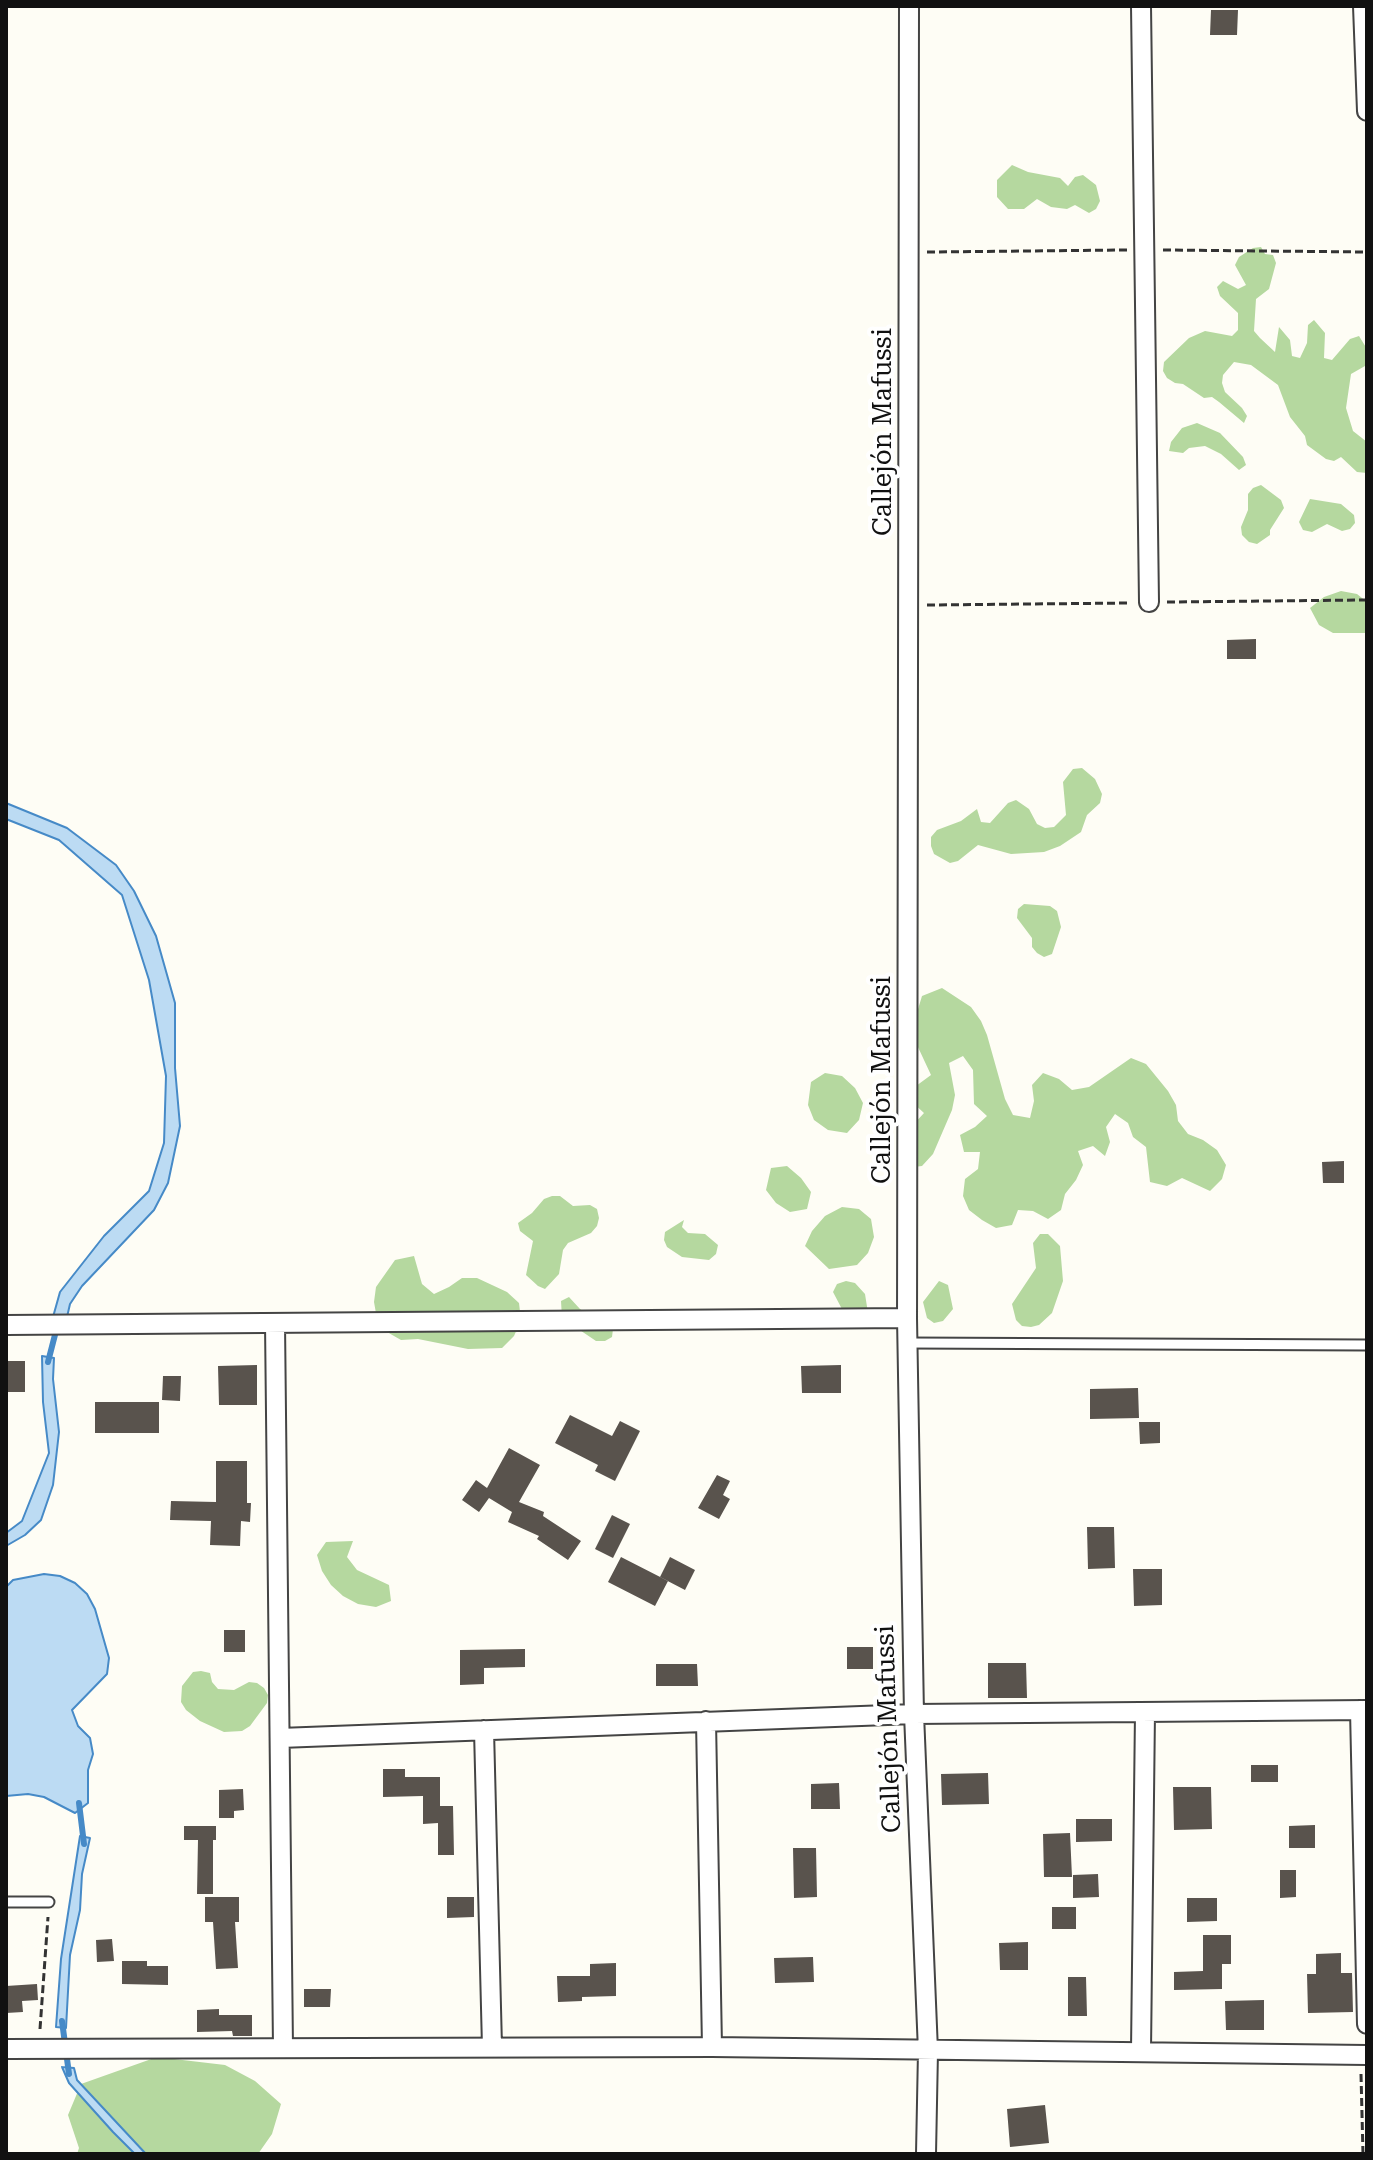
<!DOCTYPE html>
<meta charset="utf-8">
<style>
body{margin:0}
#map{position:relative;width:1373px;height:2160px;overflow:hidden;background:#fefdf5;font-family:"Roboto Serif",serif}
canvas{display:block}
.frame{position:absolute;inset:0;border:8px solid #111;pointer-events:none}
</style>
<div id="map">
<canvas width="1373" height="2160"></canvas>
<div class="frame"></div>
</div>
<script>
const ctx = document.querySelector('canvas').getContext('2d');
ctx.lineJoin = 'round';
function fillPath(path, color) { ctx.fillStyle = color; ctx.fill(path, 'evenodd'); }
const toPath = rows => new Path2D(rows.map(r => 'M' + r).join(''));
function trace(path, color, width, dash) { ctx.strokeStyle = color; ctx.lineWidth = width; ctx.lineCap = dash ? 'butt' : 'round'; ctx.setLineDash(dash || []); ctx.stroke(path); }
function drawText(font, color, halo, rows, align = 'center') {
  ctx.font = font + ' "Roboto Serif",serif'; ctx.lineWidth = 8; ctx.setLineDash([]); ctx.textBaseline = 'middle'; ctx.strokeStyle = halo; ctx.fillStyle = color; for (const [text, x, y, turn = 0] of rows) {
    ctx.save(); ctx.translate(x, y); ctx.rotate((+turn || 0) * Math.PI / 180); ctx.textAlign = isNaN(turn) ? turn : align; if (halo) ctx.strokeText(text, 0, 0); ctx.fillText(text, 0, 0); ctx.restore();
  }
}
fillPath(toPath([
 [1012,165,1028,172,1060,178,1068,186,1075,177,1083,175,1096,185,1100,201,1096,209,1089,213,1075,205,1067,209,1051,207,1037,199,1024,209,1008,209,997,197,997,180],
 [1261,247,1265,254,1273,255,1276,263,1269,289,1256,299,1254,331,1260,338,1275,352,1279,327,1290,340,1292,356,1300,358,1307,343,1308,325,1314,320,1325,333,1324,358,1332,360,1350,339,1359,336,1367,349,1365,366,1351,374,1346,408,1353,431,1367,442,1367,473,1357,472,1341,457,1334,461,1326,459,1307,445,1305,436,1290,417,1278,385,1251,365,1234,362,1223,375,1222,383,1225,392,1242,408,1247,416,1244,423,1219,402,1212,397,1204,398,1183,384,1175,383,1167,378,1163,371,1164,362,1189,338,1205,331,1232,336,1238,330,1238,313,1220,296,1217,287,1223,281,1238,289,1246,285,1235,265,1239,257,1253,248],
 [1197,423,1220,433,1243,457,1246,465,1239,470,1221,454,1205,446,1189,448,1183,453,1169,451,1171,442,1182,428],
 [1261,485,1281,500,1284,508,1270,530,1270,535,1257,544,1249,542,1242,535,1241,527,1248,510,1248,494,1253,488],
 [1310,499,1341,504,1354,515,1355,523,1350,529,1342,531,1327,524,1312,532,1303,530,1299,522],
 [1341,591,1357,594,1367,602,1366,633,1333,633,1319,625,1310,608,1324,597],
 [1082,768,1095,779,1102,794,1100,803,1087,815,1081,832,1060,846,1044,852,1011,854,978,845,958,861,950,863,934,854,931,846,931,837,937,830,961,821,977,809,981,822,990,823,1008,803,1016,800,1029,809,1037,824,1045,828,1054,827,1066,815,1063,782,1073,769],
 [1024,904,1050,906,1057,911,1061,927,1052,954,1044,957,1037,953,1032,947,1032,938,1017,918,1018,909],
 [942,988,971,1007,981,1021,987,1035,1005,1099,1013,1115,1030,1118,1034,1101,1032,1085,1043,1073,1059,1079,1072,1090,1089,1087,1131,1058,1146,1064,1168,1091,1176,1105,1178,1121,1188,1134,1203,1140,1217,1150,1226,1165,1222,1179,1210,1191,1182,1178,1167,1186,1150,1182,1146,1147,1133,1137,1128,1123,1115,1114,1106,1127,1110,1142,1105,1156,1093,1146,1078,1151,1083,1165,1076,1180,1065,1194,1061,1210,1048,1219,1033,1211,1018,1210,1012,1225,996,1228,982,1220,969,1210,963,1196,965,1179,978,1169,980,1152,964,1152,960,1135,975,1127,987,1116,974,1104,973,1070,963,1056,949,1063,955,1095,952,1110,933,1154,922,1166,905,1168,897,1153,902,1137,924,1113,912,1102,916,1086,931,1075,917,1045,912,1029,922,996],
 [825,1073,842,1076,855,1088,863,1103,859,1120,847,1133,828,1130,814,1120,808,1105,811,1082],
 [787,1166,801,1178,811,1192,807,1209,790,1212,776,1203,766,1190,771,1168],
 [552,1196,560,1196,573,1206,590,1205,597,1209,599,1218,597,1226,591,1233,568,1243,563,1250,559,1274,545,1289,538,1286,526,1275,533,1241,520,1231,518,1223,532,1213,544,1199],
 [842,1207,859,1209,871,1219,874,1237,868,1253,857,1265,829,1269,805,1246,812,1231,825,1216],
 [684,1220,682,1227,688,1233,705,1234,718,1245,716,1254,709,1260,682,1257,667,1247,664,1240,665,1232],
 [1040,1234,1048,1234,1060,1246,1063,1281,1052,1313,1039,1325,1031,1327,1022,1326,1016,1320,1012,1304,1036,1268,1033,1243],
 [414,1256,422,1284,434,1294,449,1287,462,1278,477,1278,507,1292,519,1303,521,1320,514,1336,502,1348,468,1349,418,1339,401,1340,387,1332,377,1319,374,1302,376,1287,395,1260],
 [846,1281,855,1283,865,1294,868,1313,843,1311,833,1292,837,1284],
 [939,1281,948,1285,953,1309,943,1321,934,1323,927,1318,923,1302],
 [569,1297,580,1309,613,1329,612,1337,605,1341,596,1341,562,1318,561,1301],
 [353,1541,347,1557,357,1570,389,1585,391,1601,376,1607,358,1604,343,1596,331,1585,322,1571,317,1555,326,1542],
 [201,1671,210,1673,212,1682,218,1689,234,1690,249,1682,257,1683,264,1688,268,1695,267,1703,250,1726,242,1731,224,1732,200,1721,186,1710,181,1702,182,1686,193,1672],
 [157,2057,225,2065,255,2081,281,2104,272,2134,258,2154,77,2154,79,2148,68,2115,81,2084]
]), '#b5d89f');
const water = toPath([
 [6,803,67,828,116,865,134,891,156,936,175,1003,175,1068,180,1126,168,1183,154,1210,82,1286,70,1304,67,1317,53,1317,60,1292,104,1236,149,1191,164,1143,166,1076,149,980,122,895,59,840,6,819,6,803],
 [42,1356,54,1358,53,1379,59,1432,53,1485,41,1520,25,1535,6,1546,6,1533,22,1521,49,1453,43,1402,42,1356],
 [44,1574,60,1576,75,1583,87,1594,95,1609,109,1658,107,1674,72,1710,78,1726,90,1738,93,1754,88,1770,88,1803,75,1813,44,1797,28,1794,6,1796,6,1587,13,1580,44,1574],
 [80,1836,90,1838,82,1874,80,1910,70,1955,66,2028,56,2027,61,1959,80,1836],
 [62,2067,74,2068,77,2080,146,2154,135,2154,113,2132,69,2083,62,2067]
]);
fillPath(water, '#bcdbf3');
trace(water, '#468ac7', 2);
trace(toPath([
 [48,1362,57,1327],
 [79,1803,84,1844],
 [62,2021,69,2074]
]), '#468ac7', 6);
fillPath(toPath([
 [1211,10,1238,10,1237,35,1210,35],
 [1256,639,1256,659,1227,659,1227,640],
 [1344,1161,1344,1183,1323,1183,1322,1162],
 [6,1361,25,1361,25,1392,6,1392],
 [257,1365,257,1405,219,1405,218,1366],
 [841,1365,841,1393,802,1393,801,1366],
 [163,1376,181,1376,180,1401,162,1400],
 [1138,1388,1139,1418,1090,1419,1090,1389],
 [95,1402,159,1402,159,1433,95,1433],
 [570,1415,612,1436,620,1421,640,1431,615,1481,595,1471,598,1465,555,1443],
 [1139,1422,1160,1422,1160,1443,1140,1444],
 [509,1448,540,1465,519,1502,544,1512,543,1516,581,1541,568,1560,537,1539,539,1536,508,1522,512,1512,489,1498,479,1512,462,1500,476,1480,487,1488],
 [216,1461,247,1461,247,1503,251,1503,250,1522,241,1521,240,1546,210,1545,211,1521,170,1520,171,1501,216,1502],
 [717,1475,730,1481,723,1495,730,1499,719,1519,698,1508],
 [612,1515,630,1524,613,1558,595,1549],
 [1087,1527,1114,1527,1115,1568,1088,1569],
 [621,1557,668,1581,655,1606,608,1582],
 [670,1557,695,1570,685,1590,660,1577],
 [1133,1569,1162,1569,1162,1605,1134,1606],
 [224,1630,245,1630,245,1652,224,1652],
 [847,1647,873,1647,873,1669,847,1669],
 [525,1649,525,1667,484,1668,484,1684,460,1685,460,1650],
 [988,1663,1026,1663,1027,1698,988,1698],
 [656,1664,697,1664,698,1686,656,1686],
 [1251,1765,1278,1765,1278,1782,1251,1782],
 [383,1769,405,1769,405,1777,440,1777,440,1806,453,1806,454,1855,438,1855,438,1823,423,1824,423,1796,383,1797],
 [988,1773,989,1804,942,1805,941,1774],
 [839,1783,840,1809,811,1809,811,1784],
 [1173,1787,1211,1787,1212,1829,1174,1830],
 [243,1789,244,1810,234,1811,234,1818,219,1818,219,1790],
 [1076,1819,1112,1819,1112,1841,1076,1842],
 [1315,1825,1315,1848,1289,1848,1289,1826],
 [184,1826,216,1826,216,1840,213,1840,213,1894,197,1894,198,1840,184,1840],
 [1070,1833,1072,1877,1044,1877,1043,1834],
 [793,1848,816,1848,817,1897,794,1898],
 [1280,1870,1296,1870,1296,1897,1280,1898],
 [1098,1874,1099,1897,1073,1898,1073,1875],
 [205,1897,239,1897,239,1922,235,1922,238,1968,216,1969,213,1922,205,1922],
 [447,1897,474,1897,474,1917,447,1918],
 [1187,1898,1217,1898,1217,1921,1187,1922],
 [1052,1907,1076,1907,1076,1929,1052,1929],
 [1203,1935,1231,1935,1231,1964,1222,1964,1222,1989,1174,1990,1174,1972,1203,1971],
 [112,1939,114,1961,97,1962,96,1940],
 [1028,1942,1028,1970,1000,1970,999,1943],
 [1341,1953,1341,1973,1352,1973,1353,2012,1308,2013,1307,1974,1316,1974,1316,1954],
 [813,1957,814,1982,775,1983,774,1958],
 [122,1961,147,1961,147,1966,168,1966,168,1985,122,1984],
 [616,1963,616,1996,582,1997,582,2001,558,2002,557,1976,590,1976,590,1964],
 [1068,1977,1086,1977,1087,2016,1068,2016],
 [37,1984,38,2000,22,2001,23,2012,6,2013,6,1986],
 [304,1989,331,1989,330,2007,304,2007],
 [1264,2000,1264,2030,1226,2030,1225,2001],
 [219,2009,219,2015,252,2015,252,2036,233,2036,232,2031,197,2032,197,2010],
 [1045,2105,1049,2143,1010,2147,1007,2109]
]), '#59534d');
const service = toPath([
 [908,1343,1367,1345],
 [6,1902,49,1902]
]);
const minor = toPath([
 [909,6,907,1318,914,1714,928,2051,926,2154],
 [1141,6,1149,602],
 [1363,6,1367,111],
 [275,1323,283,2048],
 [6,1325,907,1318],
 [1360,1710,1367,2024],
 [706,1721,712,2047],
 [484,1730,492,2047],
 [280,1738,914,1714,1367,1710],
 [6,2049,712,2047,1367,2055],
 [1141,2050,1145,1712]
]);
trace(service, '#444', 13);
trace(minor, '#444', 22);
trace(toPath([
 [1163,250,1367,252],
 [927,252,1127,250],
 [1167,602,1367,600],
 [927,605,1131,603],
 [40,2029,48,1917],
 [1361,2074,1363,2154]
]), '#333', 3, [8, 4]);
trace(service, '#fff', 9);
trace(minor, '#fff', 18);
drawText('26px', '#111', '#fff', [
 ["Callejón Mafussi",883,432,-90],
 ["Callejón Mafussi",882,1080,-90],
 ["Callejón Mafussi",889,1729,-92]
]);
</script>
